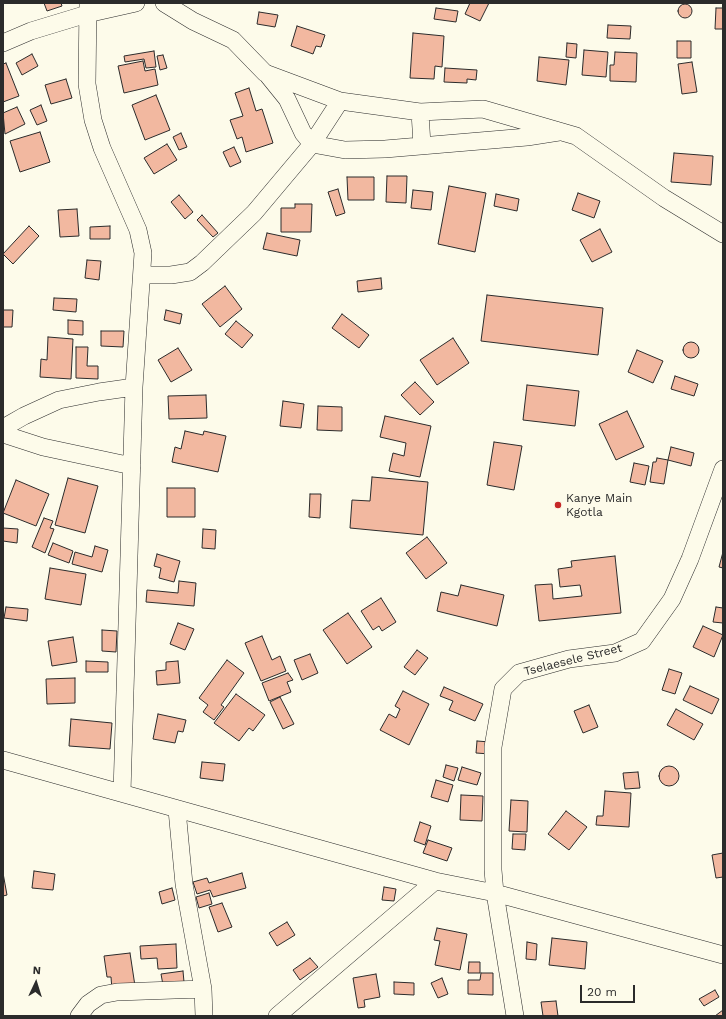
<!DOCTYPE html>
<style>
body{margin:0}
#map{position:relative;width:726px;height:1019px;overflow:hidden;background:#fdfbea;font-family:"Work Sans",sans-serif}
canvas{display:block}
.frame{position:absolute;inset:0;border:4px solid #2b2b2b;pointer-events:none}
.north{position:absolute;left:16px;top:963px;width:40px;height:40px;-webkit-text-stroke:3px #fdfbea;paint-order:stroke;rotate:4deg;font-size:11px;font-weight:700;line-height:16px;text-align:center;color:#2b2b2b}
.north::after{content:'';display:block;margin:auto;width:14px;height:18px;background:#2b2b2b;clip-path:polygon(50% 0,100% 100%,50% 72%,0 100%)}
.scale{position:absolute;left:580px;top:985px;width:55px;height:18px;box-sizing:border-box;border:2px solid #2b2b2b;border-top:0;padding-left:5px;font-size:12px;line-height:14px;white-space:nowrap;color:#2b2b2b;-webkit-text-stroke:3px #fdfbea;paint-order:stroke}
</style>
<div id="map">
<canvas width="726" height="1019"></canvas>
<div class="frame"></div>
<div class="north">N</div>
<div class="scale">20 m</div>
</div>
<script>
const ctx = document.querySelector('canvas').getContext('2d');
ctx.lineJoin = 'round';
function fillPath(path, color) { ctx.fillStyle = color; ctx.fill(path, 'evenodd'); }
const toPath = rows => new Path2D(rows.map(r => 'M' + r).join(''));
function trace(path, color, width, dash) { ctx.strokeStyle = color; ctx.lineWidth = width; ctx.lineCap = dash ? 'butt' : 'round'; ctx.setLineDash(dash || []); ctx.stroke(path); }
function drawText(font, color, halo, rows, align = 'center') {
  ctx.font = font + ' "Work Sans",sans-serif'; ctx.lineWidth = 3; ctx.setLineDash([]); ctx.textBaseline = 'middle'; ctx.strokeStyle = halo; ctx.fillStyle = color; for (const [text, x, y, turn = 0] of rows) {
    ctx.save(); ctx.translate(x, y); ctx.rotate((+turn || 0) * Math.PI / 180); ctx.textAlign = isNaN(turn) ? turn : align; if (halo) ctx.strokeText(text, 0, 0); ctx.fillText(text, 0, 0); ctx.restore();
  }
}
const building = toPath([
 [44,3,61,3,62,6,47,11,44,3],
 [470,3,489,3,480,21,465,14,470,3],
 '678 11a7 7 0 1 1 14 0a7 7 0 1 1-14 0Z',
 [436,8,458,11,456,22,434,19,436,8],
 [716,8,723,8,723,29,715,29,716,8],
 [259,12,278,15,275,27,257,24,259,12],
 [608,25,631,26,630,39,607,38,608,25],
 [297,26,325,35,321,47,316,46,313,54,291,46,297,26],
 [413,33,444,36,442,67,435,66,434,79,410,78,413,33],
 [677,41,691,41,691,58,677,58,677,41],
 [567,43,577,44,576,58,566,57,567,43],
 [584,50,608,52,606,77,582,75,584,50],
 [154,51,156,67,146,68,144,59,125,62,124,56,154,51],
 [615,52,637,53,636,82,610,81,610,65,614,65,615,52],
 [32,54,38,66,22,75,16,63,32,54],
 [163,55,167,68,160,70,157,56,163,55],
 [539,57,569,60,566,85,537,81,539,57],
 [143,61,145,71,155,69,158,85,124,93,118,66,143,61],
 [692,62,697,92,682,94,678,64,692,62],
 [6,63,19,96,3,102,3,64,6,63],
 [445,68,477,70,476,80,467,79,467,83,444,82,445,68],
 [66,79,72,98,51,104,45,85,66,79],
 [249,88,256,111,262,109,273,143,246,152,242,137,237,139,230,120,243,116,235,93,249,88],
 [156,95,170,130,145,140,132,105,156,95],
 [41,105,47,121,37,125,30,110,41,105],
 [17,107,25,124,5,134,3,113,17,107],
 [40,132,50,162,20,172,10,141,40,132],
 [181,133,187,147,179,150,173,137,181,133],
 [167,144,177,160,154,174,144,158,167,144],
 [234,147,241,162,230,167,223,152,234,147],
 [674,153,713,156,711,185,671,182,674,153],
 [387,176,407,176,406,203,386,202,387,176],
 [347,177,374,177,374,200,348,200,347,177],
 [449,186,486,193,475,252,438,244,449,186],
 [338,189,345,213,336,216,328,192,338,189],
 [413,190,433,192,431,210,411,208,413,190],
 [578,193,600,201,594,218,572,210,578,193],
 [496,194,519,199,517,211,494,206,496,194],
 [179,195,193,212,185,219,171,202,179,195],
 [295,204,312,204,311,232,281,232,281,208,295,208,295,204],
 [77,209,79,236,60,237,58,210,77,209],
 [202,215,218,233,213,237,197,220,202,215],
 [29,226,39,236,13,264,3,254,29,226],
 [110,226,110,239,90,239,90,227,110,226],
 [600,229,612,252,592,262,580,240,600,229],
 [267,233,300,240,297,256,263,249,267,233],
 [87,260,101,261,99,280,85,278,87,260],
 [381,278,382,289,358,292,357,281,381,278],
 [225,286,242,309,220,327,202,304,225,286],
 [487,295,603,308,598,355,481,341,487,295],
 [54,298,77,299,76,312,53,310,54,298],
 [3,310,13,310,12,327,3,327,3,310],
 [166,310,182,314,180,324,164,320,166,310],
 [342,314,369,335,359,348,332,328,342,314],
 [68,320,83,321,83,335,68,334,68,320],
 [236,321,253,335,242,348,225,334,236,321],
 [101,331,124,331,123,347,101,346,101,331],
 [48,337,73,339,71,379,40,377,41,359,47,360,48,337],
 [453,338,469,363,437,385,420,360,453,338],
 '683 350a8 8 0 1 1 16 0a8 8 0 1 1-16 0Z',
 [76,347,88,347,87,366,98,366,98,379,76,378,76,347],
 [178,348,192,370,171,382,158,360,178,348],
 [637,350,663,361,653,383,628,372,637,350],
 [675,376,698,384,694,396,671,389,675,376],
 [415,382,434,402,420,415,401,395,415,382],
 [527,385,579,391,575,426,523,420,527,385],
 [206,395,207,418,169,419,168,396,206,395],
 [283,401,304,404,301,428,280,426,283,401],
 [318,406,342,407,342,431,317,430,318,406],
 [627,411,644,447,616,460,599,424,627,411],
 [385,416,431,426,420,477,389,471,393,453,404,456,406,443,380,437,385,416],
 [185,431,203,435,204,431,226,436,218,472,172,462,175,447,181,449,185,431],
 [494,442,522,446,514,490,487,485,494,442],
 [671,447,694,453,691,466,668,460,671,447],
 [657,458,668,460,664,484,650,482,653,462,656,462,657,458],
 [634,463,649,466,645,485,630,482,634,463],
 [372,477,428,482,423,535,350,528,352,500,370,501,372,477],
 [68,478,98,486,85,533,55,525,68,478],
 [16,480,49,494,36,526,3,513,16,480],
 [167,488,195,488,195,517,167,517,167,488],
 [310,494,321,494,320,518,309,517,310,494],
 [44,518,53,521,50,528,54,529,45,553,32,547,44,518],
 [3,528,18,529,17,543,3,541,3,528],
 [203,529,216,530,215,549,202,548,203,529],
 [427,537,447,563,426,579,406,553,427,537],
 [53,543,73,551,69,563,48,555,53,543],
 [95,546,108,550,102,572,72,564,75,552,92,557,95,546],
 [723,552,723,568,719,567,723,552],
 [157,554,180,561,174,582,159,578,161,568,154,566,157,554],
 [615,556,621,613,539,621,535,585,552,584,553,599,582,596,580,585,560,587,558,569,572,567,571,561,615,556],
 [50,568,86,574,81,605,45,599,50,568],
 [179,581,196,583,194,606,146,602,147,590,178,593,179,581],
 [461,585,504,595,497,626,437,611,441,592,458,596,461,585],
 [381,598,396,622,382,631,379,626,373,630,361,611,381,598],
 [6,607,28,609,27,621,4,618,6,607],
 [716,607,723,608,723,623,713,622,716,607],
 [348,613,372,647,347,664,323,630,348,613],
 [178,623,194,629,185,650,170,644,178,623],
 [703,626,723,635,714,657,693,647,703,626],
 [102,630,117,631,116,652,102,651,102,630],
 [262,636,272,660,280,656,286,671,261,681,245,643,262,636],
 [73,637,77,662,52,666,48,641,73,637],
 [417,650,428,658,415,675,404,667,417,650],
 [310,654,318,673,302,680,294,660,310,654],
 [227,660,244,673,221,705,224,707,214,720,203,712,208,705,199,698,227,660],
 [86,661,108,662,108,672,86,672,86,661],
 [178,661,180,683,157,685,156,671,166,670,166,662,178,661],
 [669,669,682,673,675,694,662,690,669,669],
 [288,673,293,680,287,682,291,692,269,701,262,683,288,673],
 [75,678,75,703,47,704,46,679,75,678],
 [690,686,719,699,712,714,683,700,690,686],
 [444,687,483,704,475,721,449,710,453,701,440,696,444,687],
 [403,691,429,704,409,745,380,730,389,714,396,718,400,709,395,706,403,691],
 [236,694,265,715,253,731,249,728,239,741,214,723,236,694],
 [280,697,294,724,283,729,270,702,280,697],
 [589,705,598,727,583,733,574,711,589,705],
 [676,709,703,724,694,740,667,725,676,709],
 [158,714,186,720,183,732,178,731,175,743,153,739,158,714],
 [71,719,112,723,110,749,69,746,71,719],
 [477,741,490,742,490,754,476,753,477,741],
 [202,762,225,764,223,781,200,778,202,762],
 [446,765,458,768,454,781,443,777,446,765],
 '659 776a10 10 0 1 1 20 0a10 10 0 1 1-20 0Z',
 [462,767,481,773,477,785,458,780,462,767],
 [638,772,640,788,625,789,623,773,638,772],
 [436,780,453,785,448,802,431,797,436,780],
 [605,791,631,793,629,827,596,825,597,816,603,816,605,791],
 [461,795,483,796,482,821,460,820,461,795],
 [511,800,528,801,527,832,509,831,511,800],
 [566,811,587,827,569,850,548,834,566,811],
 [420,822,431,826,425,845,414,841,420,822],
 [513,834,526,834,525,850,512,849,513,834],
 [428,840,452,848,447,861,423,853,428,840],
 [723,853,723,877,716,878,712,855,723,853],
 [34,871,55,874,53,890,32,888,34,871],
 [3,873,7,895,3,896,3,873],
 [242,873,246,888,213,897,210,890,197,894,193,882,207,878,209,883,242,873],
 [384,887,396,889,394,901,382,900,384,887],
 [172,888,175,900,162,904,159,892,172,888],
 [209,893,212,904,199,908,196,897,209,893],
 [222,903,232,927,218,932,209,907,222,903],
 [287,922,295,935,277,946,269,933,287,922],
 [437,928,467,934,460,970,435,965,440,941,434,940,437,928],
 [552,938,587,942,585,969,549,965,552,938],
 [527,942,537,944,536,960,526,959,527,942],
 [176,944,177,968,158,969,157,958,141,959,140,946,176,944],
 [130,953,135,986,112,990,111,977,107,977,104,956,130,953],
 [310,958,318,967,300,980,293,970,310,958],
 [469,962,480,962,480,973,468,973,469,962],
 [183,971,184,982,163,985,161,974,183,971],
 [481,973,493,973,493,995,468,994,468,980,480,980,481,973],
 [376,974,380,997,364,1000,365,1007,358,1008,353,978,376,974],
 [442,978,448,994,438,998,431,983,442,978],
 [394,982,414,983,414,995,394,994,394,982],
 [715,990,719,997,704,1006,699,999,715,990],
 [556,1001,558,1016,543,1016,541,1002,556,1001],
 [723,1010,723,1016,715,1016,723,1010]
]);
fillPath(building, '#f2b8a0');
trace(building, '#2b2b2b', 1);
const street = toPath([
 [88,3,87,84,93,120,102,148,138,230,143,253,134,387,122,793],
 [164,3,193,21,233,40,265,73,340,101,420,112,483,109,576,136,664,198,723,234],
 [3,43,31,31,87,14,136,3],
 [266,73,287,99,303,133,312,144,345,150,385,149,527,137,559,132],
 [420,112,422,145],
 [143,275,171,275,190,272,202,263,254,213,312,144,340,101],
 [3,428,24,416,59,400,99,392,134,387],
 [3,434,43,447,132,466],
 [3,760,435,881,495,893,723,955],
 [177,810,184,884,203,989,204,1016],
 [79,1016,88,1004,101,995,117,992,203,989],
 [277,1016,435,881],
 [515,1016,495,893,493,870,493,747,503,689,519,673,569,659,615,653,642,641,672,599,690,559,723,469]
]);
trace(street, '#2b2b2b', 18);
trace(street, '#fdfbea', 17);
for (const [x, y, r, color] of [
 [558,505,4,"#c62828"]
]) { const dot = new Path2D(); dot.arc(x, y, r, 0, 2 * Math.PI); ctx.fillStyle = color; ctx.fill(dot); trace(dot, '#fdfbea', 1.5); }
drawText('12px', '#2b2b2b', '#fdfbea', [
 ["Kanye Main",566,498],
 ["Kgotla",566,512]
], 'left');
drawText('12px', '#2b2b2b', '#fdfbea', [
 ["Tselaesele Street",573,660,-14]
]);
</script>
